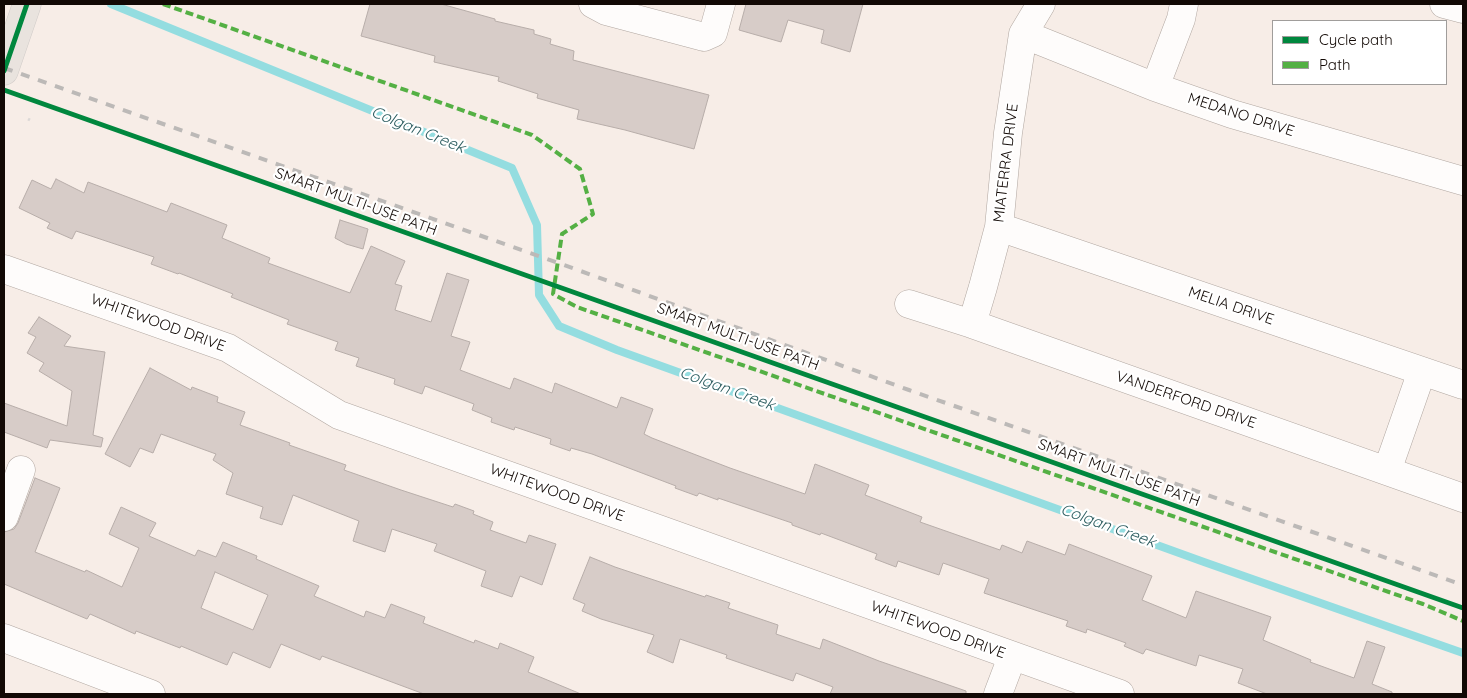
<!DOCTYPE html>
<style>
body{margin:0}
#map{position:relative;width:1467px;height:698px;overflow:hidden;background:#f7ede7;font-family:Quicksand,sans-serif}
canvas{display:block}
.frame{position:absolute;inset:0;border:5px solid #120905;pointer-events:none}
.legend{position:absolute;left:1272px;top:20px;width:175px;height:65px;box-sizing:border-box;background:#fff;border:1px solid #a09d9b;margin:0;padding:6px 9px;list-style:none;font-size:15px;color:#120905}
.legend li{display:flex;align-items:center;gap:10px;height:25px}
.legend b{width:25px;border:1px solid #a09d9b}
</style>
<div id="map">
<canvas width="1467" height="698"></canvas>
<div class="frame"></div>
<ul class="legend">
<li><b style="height:6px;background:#00873e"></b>Cycle path</li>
<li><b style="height:6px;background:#54b044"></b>Path</li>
</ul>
</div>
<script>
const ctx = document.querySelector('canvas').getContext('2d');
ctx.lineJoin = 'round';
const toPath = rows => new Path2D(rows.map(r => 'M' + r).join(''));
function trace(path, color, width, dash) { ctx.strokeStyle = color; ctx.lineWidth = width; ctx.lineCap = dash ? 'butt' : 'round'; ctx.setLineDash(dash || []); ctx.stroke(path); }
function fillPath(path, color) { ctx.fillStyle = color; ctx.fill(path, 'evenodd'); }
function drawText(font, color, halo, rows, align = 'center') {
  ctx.font = font + ' Quicksand,sans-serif'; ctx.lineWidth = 4.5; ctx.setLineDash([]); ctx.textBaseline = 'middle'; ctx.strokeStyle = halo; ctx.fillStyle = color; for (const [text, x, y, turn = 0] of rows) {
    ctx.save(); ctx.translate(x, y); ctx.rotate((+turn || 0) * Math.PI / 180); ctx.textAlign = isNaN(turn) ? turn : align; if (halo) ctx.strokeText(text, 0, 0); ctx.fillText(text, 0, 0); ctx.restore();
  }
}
trace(toPath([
 [111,4,512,168,537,225,539,295,559,326,617,350,1204,562,1463,653]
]), '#94dde0', 8);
const building = toPath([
 [370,4,441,4,495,19,495,21,534,30,534,34,551,39,550,44,574,51,573,60,709,95,694,149,625,130,577,119,579,110,537,98,538,94,498,81,499,77,434,62,435,56,361,36,370,4],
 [746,4,863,4,850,52,821,43,824,30,788,20,781,42,739,30,746,4],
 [56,179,84,193,88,182,167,212,171,203,227,225,222,238,270,258,268,263,350,293,371,246,405,261,395,284,402,286,395,310,431,322,447,273,469,280,451,336,470,342,460,370,510,389,514,378,552,393,555,383,617,408,621,397,653,409,644,434,652,438,730,468,805,494,815,464,869,485,865,495,922,517,920,522,1000,550,1002,545,1022,553,1027,541,1065,555,1069,544,1152,576,1142,600,1186,618,1196,591,1271,617,1263,640,1311,660,1310,662,1354,678,1367,641,1385,647,1372,684,1392,692,1392,694,1267,694,1238,683,1243,669,1199,655,1196,666,1146,649,1143,654,1124,646,1126,643,1087,629,1086,633,1066,626,1068,621,984,593,989,579,943,563,939,575,898,561,896,567,875,559,877,554,821,533,820,535,792,525,792,523,718,498,718,500,699,493,697,496,675,488,676,486,592,454,571,448,570,451,550,444,551,439,515,427,514,430,491,422,492,418,472,410,474,404,425,386,422,394,394,384,395,379,356,366,359,358,335,350,338,342,287,324,289,320,231,297,233,294,179,273,178,274,151,264,154,257,76,231,72,239,47,228,50,223,19,208,32,180,51,189,56,179],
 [340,220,368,229,363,249,346,244,335,238,340,220],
 [39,317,71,336,64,346,105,352,93,435,103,438,101,447,50,440,47,448,4,432,4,403,67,426,72,391,39,371,44,363,27,353,36,337,28,333,39,317],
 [150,368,191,390,192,387,218,397,217,402,245,412,240,425,290,443,289,445,346,465,344,470,401,490,453,507,455,504,474,511,473,514,493,522,490,530,526,543,529,535,556,544,542,585,520,576,512,597,481,586,486,571,434,551,437,544,392,529,385,552,353,541,359,521,293,495,282,525,260,518,263,507,226,494,233,473,213,460,216,454,161,434,153,453,140,448,130,467,105,454,150,368],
 [35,478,60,488,35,552,85,572,86,570,122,587,139,548,109,534,121,507,156,523,149,536,195,556,198,550,216,557,223,542,257,556,256,559,319,586,314,596,364,617,366,611,385,618,391,604,425,617,423,623,474,643,475,640,498,649,500,643,534,657,528,672,581,694,424,694,322,656,320,660,281,644,270,668,233,652,227,665,181,646,180,648,136,631,135,634,90,614,87,619,4,584,4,532,14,529,18,523,35,478],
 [215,572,268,595,253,630,201,608,215,572],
 [590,557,615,567,705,597,706,595,730,603,728,608,778,625,776,634,820,649,823,639,879,661,966,691,966,694,830,694,833,687,796,673,793,681,726,658,727,655,680,639,673,663,647,652,654,635,601,619,582,611,585,604,573,599,590,557]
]);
fillPath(building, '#d7ccc8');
trace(building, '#b7ada9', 1);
const minor = toPath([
 [593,4,606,11,704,37,713,33,721,4],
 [1444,4,1463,9],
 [1023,34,1155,87,1232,114,1463,181],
 [1155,87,1181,19,1184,4],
 [999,227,1463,385],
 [4,269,228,348,339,415,1120,694],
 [909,304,972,324,1463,498],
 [972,324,983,287,999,227,1008,133,1023,34,1041,4],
 [1387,471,1422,371],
 [4,517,21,470],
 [4,638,151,694],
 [998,694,1012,657]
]);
const major = toPath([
 [4,71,27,4]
]);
trace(minor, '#b1a7a1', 29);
trace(major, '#d1ccc9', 29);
trace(toPath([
 [28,119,30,120]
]), '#dbd8d6', 3, [2.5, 2.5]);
trace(minor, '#fefcfb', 28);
trace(major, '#e9e3de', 28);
trace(toPath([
 [4,68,564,265,909,390,1463,585]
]), '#bcb9b7', 4, [9, 9]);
trace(toPath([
 [163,4,532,135,580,169,593,214,562,234,553,294,577,307,1423,604,1463,621]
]), '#54b044', 4, [8, 4]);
trace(toPath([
 [4,71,27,4],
 [4,90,1463,608]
]), '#00873e', 5);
drawText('15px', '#120905', '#fff', [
 ["MEDANO DRIVE",1241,115,18],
 ["MIATERRA DRIVE",1006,163,-83],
 ["SMART MULTI-USE PATH",356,202,20],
 ["MELIA DRIVE",1231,306,19],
 ["WHITEWOOD DRIVE",158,323,20],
 ["SMART MULTI-USE PATH",738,337,20],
 ["VANDERFORD DRIVE",1186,400,19],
 ["SMART MULTI-USE PATH",1119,473,20],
 ["WHITEWOOD DRIVE",557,493,20],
 ["WHITEWOOD DRIVE",938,630,20]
]);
drawText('italic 16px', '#2e5e61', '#fff', [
 ["Colgan Creek",418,130,22],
 ["Colgan Creek",727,389,20],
 ["Colgan Creek",1108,526,20]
]);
</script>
